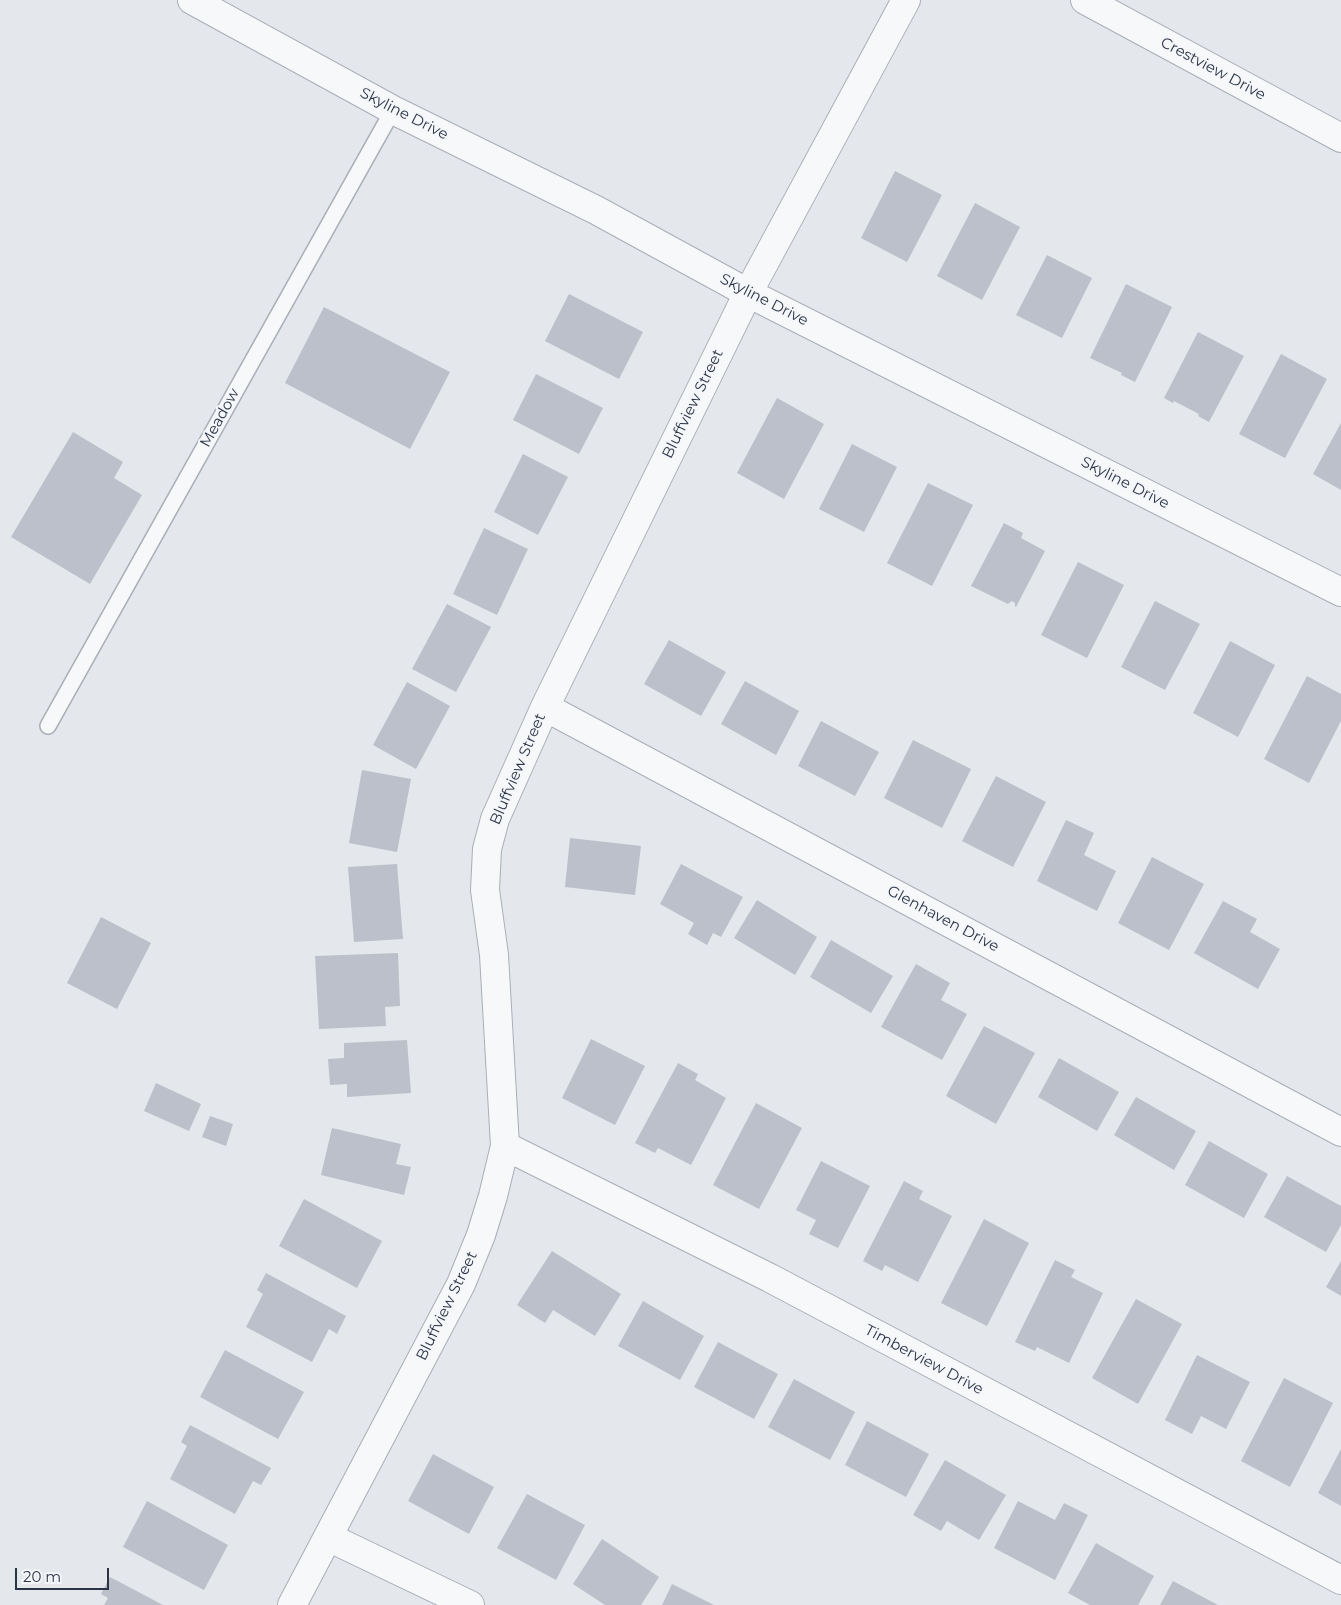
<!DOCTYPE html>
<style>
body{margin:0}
#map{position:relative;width:1341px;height:1605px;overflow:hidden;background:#e4e7ec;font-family:Montserrat,sans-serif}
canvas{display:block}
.scale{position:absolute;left:15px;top:1568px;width:94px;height:22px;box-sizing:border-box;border:2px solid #2b3445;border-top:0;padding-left:6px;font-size:15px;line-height:18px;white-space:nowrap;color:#2b3445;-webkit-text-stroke:4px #f4f6f9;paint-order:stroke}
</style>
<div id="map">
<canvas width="1341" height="1605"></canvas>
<div class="scale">20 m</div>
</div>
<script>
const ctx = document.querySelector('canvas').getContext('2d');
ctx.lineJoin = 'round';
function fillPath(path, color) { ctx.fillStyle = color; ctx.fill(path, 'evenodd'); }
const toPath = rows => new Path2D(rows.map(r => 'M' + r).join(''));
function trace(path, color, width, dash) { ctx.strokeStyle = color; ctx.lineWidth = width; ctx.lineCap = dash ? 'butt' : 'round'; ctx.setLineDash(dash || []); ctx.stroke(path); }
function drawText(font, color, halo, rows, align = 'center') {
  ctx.font = font + ' Montserrat,sans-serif'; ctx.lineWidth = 4; ctx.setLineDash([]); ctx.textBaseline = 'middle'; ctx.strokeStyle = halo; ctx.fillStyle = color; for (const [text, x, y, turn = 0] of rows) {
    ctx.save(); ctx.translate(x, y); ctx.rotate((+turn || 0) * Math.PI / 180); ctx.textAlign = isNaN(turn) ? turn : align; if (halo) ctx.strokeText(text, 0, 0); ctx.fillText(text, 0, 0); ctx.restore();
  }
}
fillPath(toPath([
 [895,171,942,195,907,262,861,238],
 [975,203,1020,227,982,300,937,276],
 [1047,255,1092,278,1062,338,1016,315],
 [1126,284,1172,307,1135,382,1121,375,1122,373,1090,358],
 [569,294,643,332,619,379,545,341],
 [324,307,450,372,410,449,285,383],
 [1198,332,1244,356,1209,422,1198,416,1199,414,1174,401,1173,403,1164,398],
 [1281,354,1327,379,1285,458,1239,434],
 [536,374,603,408,579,454,513,420],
 [777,398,824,424,784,499,737,473],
 [1341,423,1341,490,1313,474],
 [73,432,123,462,114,478,142,495,90,584,11,537],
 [852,444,897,467,864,532,819,509],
 [523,454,568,477,538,535,494,512],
 [928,483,973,505,932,586,887,563],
 [1004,523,1023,533,1021,538,1045,551,1016,607,1015,606,1015,603,1012,601,1008,604,971,586],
 [484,528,528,549,497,615,453,594],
 [1078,562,1124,585,1087,658,1041,635],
 [1155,601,1200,624,1165,690,1121,667],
 [447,604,491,627,456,692,412,669],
 [669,640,726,672,701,716,644,684],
 [1230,641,1275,665,1238,737,1193,713],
 [1307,676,1341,694,1341,721,1309,783,1264,759],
 [745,681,799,711,776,755,721,724],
 [407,682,450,706,416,769,373,745],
 [821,721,879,752,855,796,798,766],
 [913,740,971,769,942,828,884,798],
 [362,770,411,779,397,852,349,843],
 [996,776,1046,802,1013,867,962,841],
 [1066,820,1094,833,1084,855,1116,871,1097,911,1037,881],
 [570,838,641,846,635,895,565,887],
 [1152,857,1204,884,1169,950,1118,923],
 [397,864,403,939,354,942,348,867],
 [681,864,743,897,721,937,713,933,707,945,688,934,694,923,660,904],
 [757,900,817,937,795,975,734,938],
 [1223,901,1257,919,1250,932,1280,949,1258,989,1194,953],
 [101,917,151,943,117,1009,67,983],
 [831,940,893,976,871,1013,810,977],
 [398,953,400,1006,385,1007,386,1026,319,1029,315,956],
 [916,964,950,983,941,1000,967,1014,942,1060,881,1027],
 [984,1026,1035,1053,996,1124,946,1096],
 [591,1039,645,1066,615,1125,562,1098],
 [407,1040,411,1093,347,1097,347,1084,330,1085,328,1059,344,1058,344,1043],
 [1059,1058,1119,1092,1097,1131,1038,1097],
 [678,1063,698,1074,695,1080,726,1098,691,1165,658,1148,655,1153,635,1143],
 [156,1083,201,1104,189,1131,144,1111],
 [1136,1097,1196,1131,1174,1170,1114,1135],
 [756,1103,802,1128,759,1209,713,1185],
 [210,1116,233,1124,226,1146,202,1137],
 [332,1128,401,1144,396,1164,411,1167,404,1195,321,1175],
 [1209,1141,1268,1174,1244,1218,1185,1185],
 [821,1161,870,1186,838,1248,809,1234,816,1220,796,1210],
 [1287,1176,1341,1206,1341,1225,1326,1252,1264,1217],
 [904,1181,923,1191,919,1199,952,1216,918,1282,885,1265,882,1271,863,1261],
 [304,1199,382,1241,357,1288,279,1246],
 [984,1219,1029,1243,987,1326,941,1303],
 [552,1251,621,1294,595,1336,553,1310,545,1323,517,1305],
 [1055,1260,1075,1270,1071,1277,1103,1293,1069,1363,1037,1347,1035,1351,1015,1342],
 [1341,1261,1341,1296,1326,1287],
 [266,1273,346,1316,337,1334,329,1329,312,1362,246,1327,263,1294,257,1290],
 [1136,1299,1182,1324,1138,1404,1092,1378],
 [643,1301,704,1336,680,1380,618,1346],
 [718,1342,778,1374,754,1419,694,1387],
 [225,1350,304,1392,278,1439,200,1397],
 [1197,1355,1250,1382,1226,1429,1201,1416,1192,1434,1165,1420],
 [1284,1378,1333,1403,1290,1487,1241,1461],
 [794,1379,855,1412,830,1460,768,1427],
 [867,1421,929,1454,906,1497,845,1465],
 [190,1425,271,1468,261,1485,253,1481,235,1514,170,1479,187,1446,181,1442],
 [1341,1449,1341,1506,1318,1493],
 [433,1454,494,1487,469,1534,408,1501],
 [945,1460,1006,1495,979,1540,947,1521,941,1531,913,1515],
 [527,1494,585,1525,556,1580,497,1548],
 [147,1501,228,1545,204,1590,123,1547],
 [1018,1501,1055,1520,1064,1503,1088,1515,1055,1580,994,1548],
 [602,1539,659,1577,641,1605,605,1605,573,1584],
 [1096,1543,1154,1576,1138,1605,1090,1605,1068,1593],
 [110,1577,163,1605,104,1605,108,1598,101,1594],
 [1173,1581,1218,1605,1160,1605],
 [672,1584,714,1605,662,1605]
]), '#bbc0ca');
const lane = toPath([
 [48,726,393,110]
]);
const street = toPath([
 [192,0,393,110,596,210,748,293,1341,592],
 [1085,0,1341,138],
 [545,707,1341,1132],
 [505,1146,770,1278,1341,1580],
 [328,1537,470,1605],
 [292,1605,461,1284,481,1235,493,1196,505,1146,494,955,485,890,487,849,495,819,545,707,748,293,906,0]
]);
trace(lane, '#a9aeb7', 18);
trace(street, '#a9aeb7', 30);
trace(lane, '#f7f8fa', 15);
trace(street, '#f7f8fa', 28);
drawText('15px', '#2b3445', '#f4f6f9', [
 ["Crestview Drive",1213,69,28],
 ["Skyline Drive",404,114,27],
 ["Skyline Drive",764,300,27],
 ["Bluffview Street",693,404,-64],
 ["Meadow",220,418,-61],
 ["Skyline Drive",1125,483,27],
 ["Bluffview Street",518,769,-67],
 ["Glenhaven Drive",943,919,28],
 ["Bluffview Street",447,1306,-64],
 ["Timberview Drive",924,1360,28]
]);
</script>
